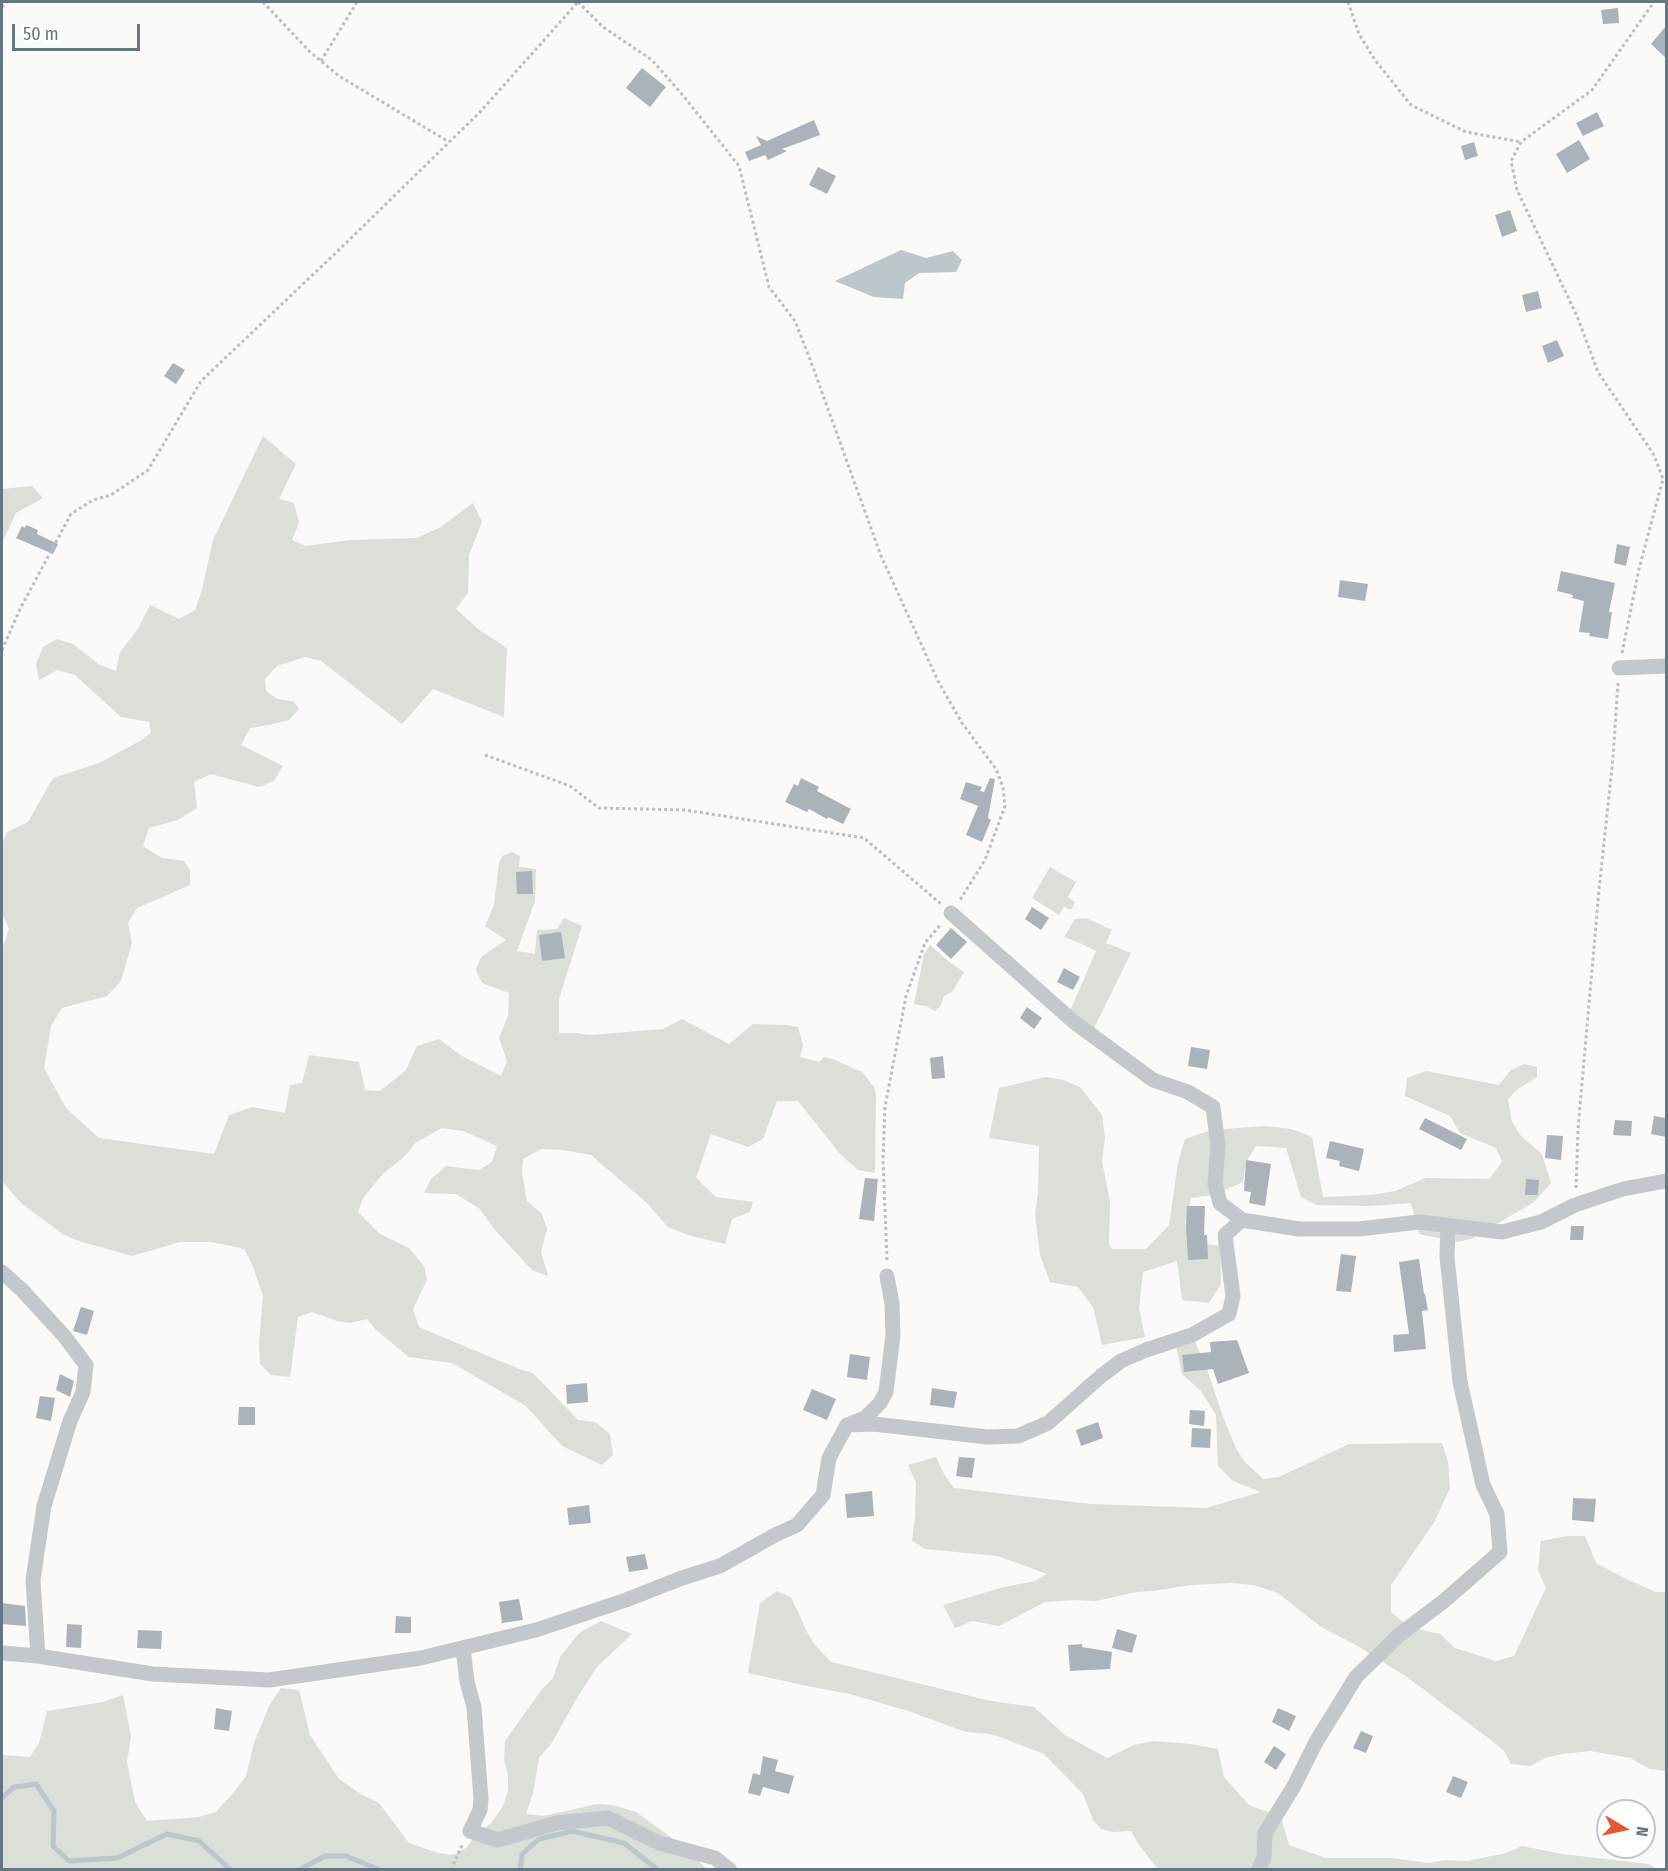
<!DOCTYPE html>
<style>
body{margin:0}
#map{position:relative;width:1668px;height:1871px;overflow:hidden;background:#fafaf8;font-family:"Fira Sans Condensed",sans-serif}
canvas{display:block}
.frame{position:absolute;inset:0;border:3px solid #657683;pointer-events:none}
.north{position:absolute;left:1596px;top:1799px;width:60px;height:60px;box-sizing:border-box;background:#fff;border:2px solid #c1c8cd;border-radius:50%;rotate:99deg;font-size:16px;font-weight:700;line-height:24px;text-align:center;color:#657683}
.north::after{content:'';display:block;margin:auto;width:21px;height:27px;background:#e4572e;clip-path:polygon(50% 0,100% 100%,50% 72%,0 100%)}
.scale{position:absolute;left:12px;top:24px;width:128px;height:27px;box-sizing:border-box;border:3px solid #657683;border-top:0;padding-left:8px;font-size:18px;line-height:21px;white-space:nowrap;color:#657683;-webkit-text-stroke:4px #fff;paint-order:stroke}
</style>
<div id="map">
<canvas width="1668" height="1871"></canvas>
<div class="frame"></div>
<div class="north">N</div>
<div class="scale">50 m</div>
</div>
<script>
const ctx = document.querySelector('canvas').getContext('2d');
ctx.lineJoin = 'round';
function fillPath(path, color) { ctx.fillStyle = color; ctx.fill(path, 'evenodd'); }
const toPath = rows => new Path2D(rows.map(r => 'M' + r).join(''));
function trace(path, color, width, dash) { ctx.strokeStyle = color; ctx.lineWidth = width; ctx.lineCap = dash ? 'butt' : 'round'; ctx.setLineDash(dash || []); ctx.stroke(path); }
fillPath(toPath([
 [263,436,296,464,279,499,294,503,299,523,292,540,305,546,351,540,416,538,439,528,473,503,482,522,469,555,468,593,456,609,477,628,507,648,504,717,433,689,402,724,321,661,305,657,277,666,265,679,266,691,277,699,293,701,299,709,289,720,269,725,250,728,241,745,283,766,274,781,259,787,211,774,194,782,197,808,178,820,149,828,143,846,162,858,184,861,190,870,190,885,137,908,128,923,132,943,121,981,107,996,62,1008,51,1026,44,1068,66,1108,99,1138,214,1154,229,1115,252,1107,285,1113,290,1085,302,1083,309,1055,359,1062,365,1090,380,1091,406,1070,417,1046,439,1039,462,1056,501,1076,507,1061,499,1038,508,1016,509,993,482,983,476,970,481,957,506,940,485,926,494,905,499,863,502,856,512,852,520,856,519,867,536,869,535,901,517,951,535,954,537,930,557,929,564,918,582,926,559,999,559,1033,576,1033,590,1035,663,1029,682,1019,729,1044,753,1024,787,1025,798,1027,803,1045,800,1057,819,1062,824,1057,835,1060,862,1072,874,1087,876,1095,875,1173,858,1170,841,1155,798,1101,777,1101,763,1139,748,1147,711,1134,696,1178,716,1197,753,1202,750,1212,732,1219,725,1244,691,1236,668,1227,647,1203,591,1155,563,1150,541,1149,523,1159,522,1172,527,1201,542,1214,547,1229,541,1252,548,1276,532,1270,495,1230,480,1209,456,1194,424,1193,431,1179,446,1166,479,1170,492,1162,497,1146,463,1131,442,1128,415,1143,405,1156,383,1174,363,1198,358,1212,380,1234,409,1248,424,1266,427,1280,413,1309,419,1327,519,1369,533,1373,578,1420,595,1422,610,1434,613,1455,602,1465,562,1446,526,1406,452,1363,409,1357,376,1330,367,1319,350,1323,337,1321,312,1312,298,1317,290,1377,271,1375,260,1364,259,1343,263,1296,252,1264,244,1249,212,1242,180,1242,132,1256,79,1241,64,1235,21,1203,2,1181,2,947,4,944,9,929,2,913,2,844,7,832,28,822,53,778,99,763,140,741,151,733,149,722,121,717,75,675,57,670,39,680,36,664,43,647,57,639,73,644,100,665,116,671,120,652,138,629,150,605,179,619,195,610,202,590,213,540],
 [32,486,43,498,16,513,2,543,2,489],
 [1050,867,1076,882,1068,897,1075,902,1071,910,1064,907,1059,915,1032,898],
 [1086,918,1112,930,1106,943,1131,953,1094,1028,1070,1011,1096,951,1080,943,1064,937,1075,919],
 [930,945,947,960,964,972,952,992,944,996,940,1007,935,1011,926,1006,914,1004,924,954],
 [1524,1064,1537,1067,1537,1077,1515,1091,1508,1100,1512,1122,1521,1136,1542,1154,1551,1183,1534,1202,1471,1239,1457,1242,1419,1234,1411,1203,1369,1206,1316,1205,1301,1197,1286,1148,1256,1146,1246,1162,1243,1182,1214,1195,1191,1198,1185,1223,1192,1242,1220,1246,1221,1284,1209,1303,1182,1300,1177,1261,1143,1272,1139,1308,1145,1337,1102,1345,1093,1307,1078,1287,1050,1282,1040,1255,1035,1215,1038,1192,1039,1146,989,1138,999,1088,1046,1077,1063,1080,1080,1087,1102,1115,1105,1138,1102,1161,1110,1202,1109,1244,1112,1249,1146,1249,1169,1225,1178,1163,1185,1139,1212,1130,1264,1126,1291,1129,1312,1137,1323,1197,1372,1195,1395,1191,1426,1178,1489,1179,1502,1162,1496,1148,1460,1133,1450,1116,1405,1096,1407,1078,1426,1071,1499,1085,1511,1070],
 [1190,1331,1207,1369,1223,1417,1236,1448,1244,1461,1263,1479,1279,1477,1349,1444,1442,1443,1448,1461,1450,1488,1435,1521,1391,1585,1391,1612,1409,1627,1440,1634,1455,1648,1496,1661,1514,1656,1546,1588,1538,1570,1541,1541,1567,1536,1585,1536,1596,1563,1622,1577,1656,1592,1666,1592,1666,1771,1650,1769,1630,1758,1591,1751,1562,1754,1545,1758,1530,1766,1511,1764,1504,1751,1492,1741,1407,1677,1356,1645,1321,1627,1278,1593,1253,1585,1231,1583,1191,1585,1153,1591,1136,1592,1096,1601,1074,1600,1045,1602,999,1626,973,1621,955,1628,943,1605,1004,1587,1035,1581,1047,1574,998,1556,925,1549,912,1541,915,1517,916,1483,908,1465,936,1457,945,1476,954,1488,1091,1504,1206,1508,1261,1492,1233,1481,1218,1466,1216,1415,1201,1391,1182,1374,1176,1347],
 [777,1591,791,1597,808,1634,815,1645,831,1662,991,1701,1034,1707,1065,1735,1107,1758,1134,1745,1153,1741,1192,1744,1218,1749,1224,1777,1249,1805,1281,1817,1289,1845,1326,1858,1392,1858,1429,1863,1445,1860,1467,1861,1506,1853,1522,1846,1562,1854,1648,1864,1654,1867,1654,1869,1158,1869,1139,1845,1131,1831,1113,1832,1101,1829,1093,1820,1083,1794,1044,1754,1000,1737,990,1734,966,1732,908,1711,850,1694,807,1686,748,1673,760,1603],
 [601,1621,632,1634,597,1667,577,1698,551,1744,539,1758,533,1793,526,1814,544,1816,597,1804,613,1805,636,1812,680,1844,707,1869,2,1869,2,1755,30,1757,39,1743,47,1711,103,1702,123,1695,131,1736,127,1762,135,1802,147,1821,199,1817,216,1812,234,1792,246,1776,254,1743,269,1706,281,1688,299,1690,310,1735,339,1779,359,1793,379,1803,409,1843,438,1853,453,1855,466,1848,477,1834,492,1822,503,1806,508,1791,508,1774,504,1760,505,1741,542,1689,553,1678,560,1657,579,1633]
]), '#dadfd7');
fillPath(toPath([
 [901,250,926,258,953,251,962,260,956,272,919,273,905,283,903,299,874,297,835,281]
]), '#bbc7cb');
trace(toPath([
 [2,1798,14,1787,36,1784,54,1811,53,1846,69,1861,117,1858,167,1834,199,1841,231,1870],
 [299,1870,325,1856,346,1856,380,1870],
 [520,1870,522,1854,539,1839,572,1831,624,1843,658,1870]
]), '#bbc7cb', 5);
fillPath(toPath([
 [1618,8,1619,23,1603,24,1601,10],
 [1666,26,1666,58,1651,44],
 [642,68,666,87,650,107,626,88],
 [1597,112,1604,126,1583,136,1576,123],
 [814,120,820,135,782,149,787,151,768,160,765,155,749,161,745,152,761,145,756,136,767,141],
 [1579,140,1590,159,1567,173,1556,154],
 [1474,142,1478,156,1465,160,1461,146],
 [818,167,836,176,827,194,809,185],
 [1510,210,1517,231,1502,237,1495,215],
 [1538,291,1542,308,1526,312,1522,295],
 [1557,340,1564,356,1548,363,1542,346],
 [173,363,185,370,176,384,164,376],
 [26,525,38,530,37,534,58,544,53,554,16,538,22,526,25,528],
 [1617,544,1630,547,1626,566,1614,563],
 [1561,571,1615,583,1609,612,1612,612,1608,639,1589,636,1590,633,1579,632,1584,601,1572,598,1573,595,1557,591],
 [1340,580,1368,584,1365,601,1338,597],
 [801,778,819,787,817,791,851,809,843,824,828,817,827,819,809,809,807,812,785,802,794,784,798,786],
 [990,778,995,779,988,818,991,820,982,842,966,835,978,806,960,799,966,782,982,787,980,791,984,792],
 [532,871,533,894,517,894,516,872],
 [1032,907,1049,918,1041,930,1025,919],
 [951,928,967,942,951,959,936,945],
 [561,932,565,958,542,961,539,935],
 [1064,968,1080,977,1073,990,1057,982],
 [1027,1007,1042,1018,1034,1029,1020,1018],
 [1191,1047,1210,1050,1207,1069,1188,1066],
 [943,1056,945,1078,932,1079,930,1058],
 [1654,1116,1666,1118,1666,1137,1651,1134],
 [1425,1118,1467,1139,1461,1150,1419,1129],
 [1615,1120,1632,1121,1631,1136,1613,1135],
 [1547,1135,1563,1136,1561,1160,1545,1158],
 [1330,1141,1364,1149,1359,1171,1339,1166,1340,1161,1326,1158],
 [1246,1160,1271,1164,1265,1206,1249,1203,1251,1192,1244,1191],
 [865,1178,878,1179,874,1221,859,1219],
 [1526,1179,1539,1180,1538,1195,1525,1195],
 [1187,1206,1205,1206,1204,1235,1207,1235,1208,1259,1188,1260,1186,1226],
 [1571,1226,1584,1226,1583,1240,1570,1240],
 [1341,1254,1356,1256,1351,1292,1336,1291],
 [1419,1259,1424,1294,1425,1294,1428,1310,1422,1311,1426,1349,1394,1352,1393,1335,1409,1334,1399,1262],
 [81,1307,94,1311,87,1335,73,1331],
 [1237,1340,1249,1373,1218,1384,1213,1369,1184,1372,1182,1355,1211,1352,1210,1342],
 [850,1354,870,1357,867,1380,847,1377],
 [60,1374,74,1381,70,1397,56,1390],
 [587,1383,588,1402,567,1404,566,1385],
 [932,1388,957,1392,954,1408,930,1405],
 [812,1389,836,1399,827,1420,803,1410],
 [40,1396,55,1398,51,1421,36,1418],
 [239,1407,255,1407,255,1425,238,1425],
 [1190,1410,1205,1411,1204,1426,1189,1424],
 [1098,1422,1103,1438,1081,1446,1076,1430],
 [1192,1428,1211,1429,1210,1448,1191,1447],
 [959,1457,975,1458,972,1478,956,1476],
 [872,1491,874,1516,847,1518,845,1494],
 [1573,1498,1596,1499,1594,1522,1572,1520],
 [589,1505,591,1523,569,1525,567,1508],
 [645,1554,648,1569,629,1572,626,1557],
 [519,1599,523,1620,502,1623,499,1602],
 [2,1603,25,1606,26,1626,2,1624],
 [396,1616,411,1617,411,1633,395,1633],
 [67,1624,82,1625,81,1648,66,1647],
 [1117,1629,1137,1635,1132,1653,1112,1648],
 [138,1630,162,1631,161,1649,137,1648],
 [1082,1644,1082,1647,1112,1652,1110,1669,1070,1671,1068,1645],
 [216,1708,232,1711,229,1731,214,1729],
 [1278,1708,1296,1716,1289,1731,1272,1722],
 [1361,1731,1373,1736,1366,1753,1353,1748],
 [1274,1746,1286,1754,1276,1770,1264,1762],
 [763,1756,778,1760,775,1771,794,1776,789,1794,763,1787,760,1796,748,1793,753,1773,760,1775],
 [1453,1776,1468,1782,1461,1798,1446,1792]
]), '#aab3b9');
trace(toPath([
 [263,2,310,52,339,76,449,142],
 [578,2,603,27,652,60,681,93,739,166,769,287,795,321,810,359,881,556,938,681,962,723,996,769,1003,787,1005,806,985,860,960,900],
 [1348,2,1359,34,1375,60,1411,105,1466,132,1521,142],
 [2,7,7,2],
 [321,61,357,2],
 [2,650,20,609,71,514,93,500,111,495,148,470,201,381,343,246,480,112,578,2],
 [1622,653,1639,569,1663,479,1654,455,1598,372,1577,316,1517,190,1511,161,1521,142,1592,90,1654,2],
 [485,755,570,786,599,808,685,810,864,838,941,904],
 [1576,1188,1578,1129,1599,890,1613,758,1618,683],
 [887,1260,883,1160,885,1107,906,996,925,943,941,924],
 [451,1870,463,1843]
]), '#bbbfc2', 3, [3, 3]);
trace(toPath([
 [1619,668,1666,666],
 [951,913,1074,1022,1153,1080,1188,1092,1213,1107,1218,1145,1215,1184,1220,1203,1242,1220,1299,1229,1359,1229,1419,1222,1502,1232,1541,1222,1575,1205,1623,1189,1666,1181],
 [2,1272,22,1290,65,1337,86,1365,83,1392,70,1421,44,1506,33,1580,38,1656],
 [852,1423,865,1418,880,1403,886,1392,893,1335,892,1304,887,1276],
 [463,1648,467,1682,474,1707,481,1799,480,1810,470,1831,498,1840,556,1823,608,1818,659,1843,715,1858,730,1870],
 [2,1653,38,1656,153,1674,269,1680,421,1658,536,1630,626,1600,682,1578,720,1566,775,1535,797,1525,823,1495,829,1458,847,1425,874,1424,987,1437,1018,1436,1048,1423,1101,1376,1121,1361,1146,1350,1192,1335,1229,1314,1233,1296,1225,1235,1242,1220],
 [1259,1870,1264,1857,1265,1833,1294,1786,1316,1742,1356,1677,1399,1635,1444,1601,1500,1552,1497,1514,1483,1485,1460,1382,1447,1257,1448,1226]
]), '#c3c8cc', 15);
</script>
